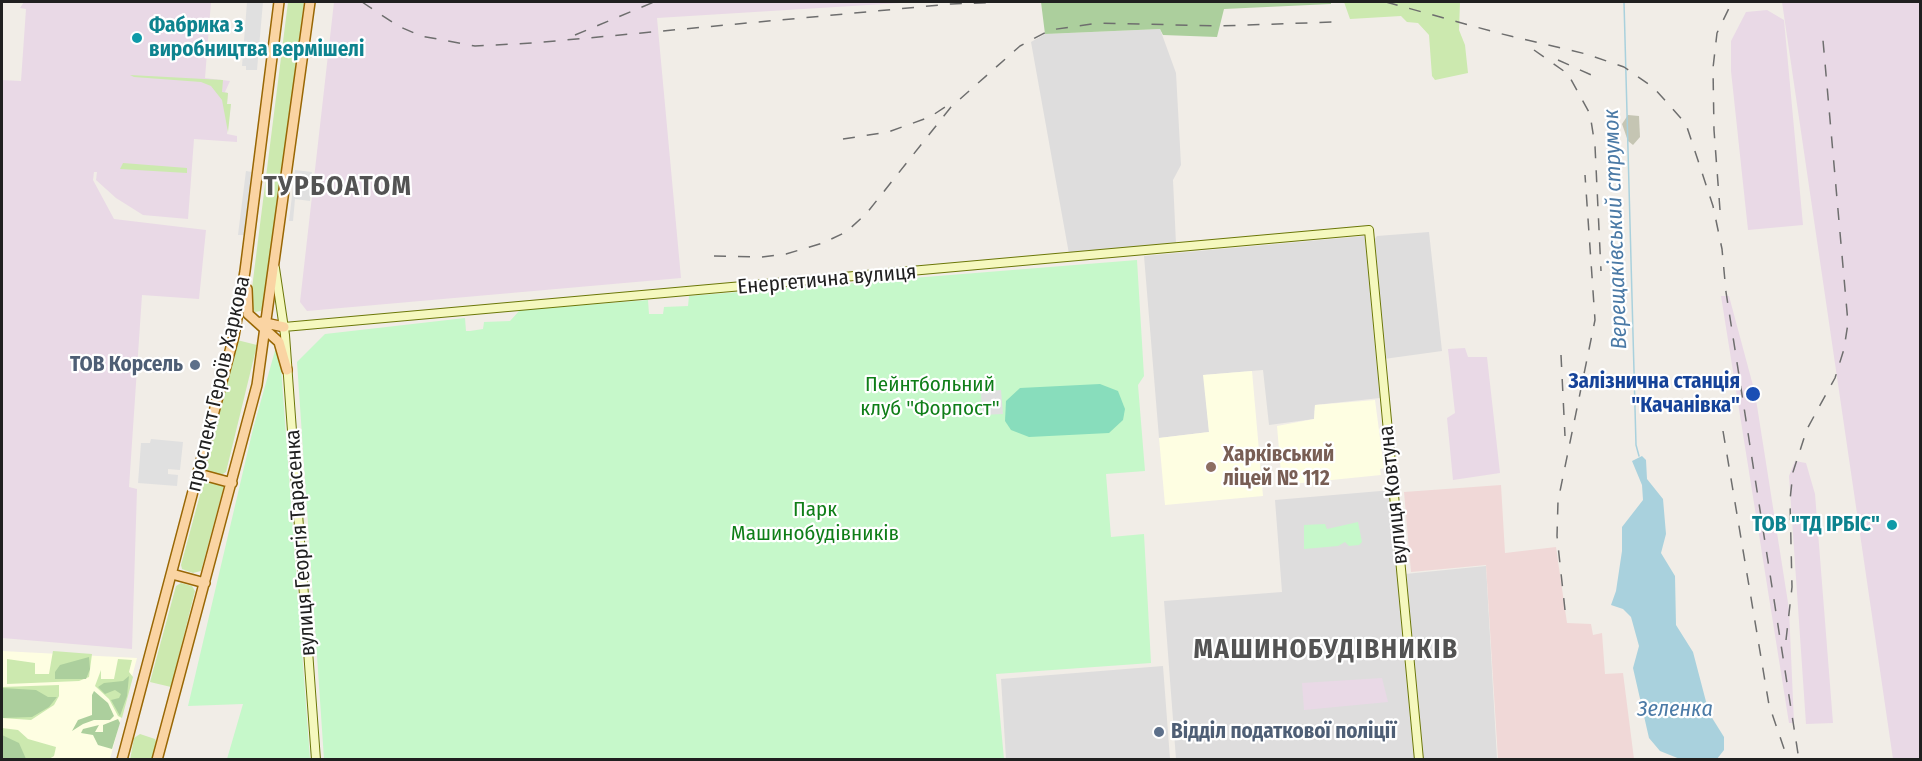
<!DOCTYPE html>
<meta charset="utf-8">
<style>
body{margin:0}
#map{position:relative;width:1922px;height:761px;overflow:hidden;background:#f1ede7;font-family:"Fira Sans Condensed",sans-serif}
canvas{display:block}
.frame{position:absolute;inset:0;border:3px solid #202020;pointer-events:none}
</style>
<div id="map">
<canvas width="1922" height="761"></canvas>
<div class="frame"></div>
</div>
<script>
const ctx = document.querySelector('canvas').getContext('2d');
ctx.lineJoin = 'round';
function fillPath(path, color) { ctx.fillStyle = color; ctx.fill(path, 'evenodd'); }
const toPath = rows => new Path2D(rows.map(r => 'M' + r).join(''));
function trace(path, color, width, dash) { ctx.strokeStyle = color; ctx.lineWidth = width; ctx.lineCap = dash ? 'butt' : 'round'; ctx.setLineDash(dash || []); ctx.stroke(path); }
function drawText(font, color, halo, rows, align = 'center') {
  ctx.font = font + ' "Fira Sans Condensed",sans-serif'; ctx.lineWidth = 4.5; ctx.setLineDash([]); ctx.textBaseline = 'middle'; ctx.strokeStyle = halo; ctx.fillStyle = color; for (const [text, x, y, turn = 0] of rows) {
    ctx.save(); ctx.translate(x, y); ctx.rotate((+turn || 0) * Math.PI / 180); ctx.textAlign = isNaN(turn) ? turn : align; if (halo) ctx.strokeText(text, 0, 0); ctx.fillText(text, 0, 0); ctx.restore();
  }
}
fillPath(toPath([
 [1160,29,1176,73,1181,165,1173,180,1176,244,1069,254,1031,42,1045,34],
 [1429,232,1442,351,1384,359,1372,243,1377,236],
 [1365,236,1380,398,1315,405,1314,419,1269,425,1263,370,1204,375,1209,432,1159,438,1144,256],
 [1392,490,1417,759,1176,759,1164,601,1282,592,1275,500],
 [1486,566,1497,759,1423,759,1405,574],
 [1163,666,1170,759,1006,759,1001,679]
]), '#dedddd');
fillPath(toPath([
 [1501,485,1505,553,1556,547,1567,623,1591,624,1593,635,1602,633,1605,674,1623,673,1634,759,1498,759,1486,565,1411,572,1404,492]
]), '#f0d8d7');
fillPath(toPath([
 [24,2,211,2,205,78,230,81,225,92,228,93,227,104,231,104,227,134,237,136,237,142,194,139,188,219,143,215,116,198,96,180,97,172,94,172,93,180,114,219,206,230,199,299,142,295,129,487,137,489,132,649,2,638,2,80,21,81,26,9,20,8],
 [334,2,917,2,657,18,681,278,307,311,300,302],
 [1782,2,1920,2,1920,759,1893,759],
 [1767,10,1784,20,1803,225,1748,230,1731,71,1731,41,1746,12],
 [1721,296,1729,296,1755,393,1789,609,1794,723,1789,723],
 [1465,348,1468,357,1487,357,1500,473,1453,480,1447,418,1455,413,1448,349],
 [1795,461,1806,463,1815,494,1833,723,1806,724,1789,476],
 [1382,678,1388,702,1304,710,1302,683]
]), '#e9d9e6');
fillPath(toPath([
 [1252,371,1263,496,1165,505,1159,438,1209,432,1203,375],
 [1375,400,1384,468,1380,469,1381,475,1282,485,1277,426,1314,419,1315,405],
 [2,651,137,658,110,759,2,759]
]), '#fefee2');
fillPath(toPath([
 [1628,115,1639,116,1640,137,1633,145,1628,141,1622,124]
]), '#c5c5b3');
fillPath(toPath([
 [288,2,304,2,265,304,261,311,255,312,250,304],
 [1344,2,1460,2,1459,30,1465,45,1468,73,1435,80,1432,76,1429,35,1418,23,1407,22,1401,16,1350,19],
 [130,75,223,80,222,92,228,93,227,104,231,104,228,132,222,100,211,86,201,82,134,77],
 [123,163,187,168,187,173,120,169],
 [237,340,257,345,226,472,221,475,207,473,206,469],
 [204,480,222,483,224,486,201,571,193,573,182,569,181,565],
 [181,583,192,586,195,591,171,687,150,682,176,586],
 [53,651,92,654,89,677,79,681,7,684,7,659,35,663,35,674,49,674],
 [118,659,132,660,129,672,133,677,122,718,118,716,109,699,95,686,101,670,101,679,114,679],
 [59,685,59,696,54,705,31,720,2,718,2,687],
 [2,728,18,730,28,739,56,747,54,756,49,759,2,760],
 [140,734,155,739,157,743,154,759,130,760,134,738]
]), '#cce9af');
fillPath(toPath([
 [1041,2,1331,2,1331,4,1224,9,1217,37,1163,35,1160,29,1045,34],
 [89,657,90,669,86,679,55,679,55,672,60,665],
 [129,676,127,696,120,716,111,700,119,698,121,694,115,690,105,694,98,687,104,683,123,681],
 [2,688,36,690,48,697,57,697,49,707,32,717,2,718],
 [94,691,108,703,114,716,110,720,94,720,83,724,72,731,78,720,92,715,92,695],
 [118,719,120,723,112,749,98,745,93,735,81,733,83,729,99,725,95,732,103,732,103,725],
 [2,735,19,743,26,759,2,759]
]), '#accf9d');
fillPath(toPath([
 [1137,260,1144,376,1138,385,1145,471,1106,474,1111,537,1144,534,1151,663,996,674,1004,759,324,759,297,362,325,334,465,318,466,331,470,331,483,329,484,322,510,321,520,310,648,300,649,314,663,314,664,307,688,306,689,296],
 [276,347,280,354,310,759,227,759,243,704,188,706,253,429],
 [1358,522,1362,542,1359,545,1349,546,1345,542,1338,546,1304,549,1304,525,1325,524,1327,529]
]), '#c6f8ca');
fillPath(toPath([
 [1100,384,1118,391,1125,409,1123,420,1109,433,1029,437,1011,430,1005,421,1006,401,1020,388]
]), '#88ddbc');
fillPath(toPath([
 [247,2,263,2,257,70,246,70,246,66,242,66],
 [295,170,312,172,310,201,295,199,293,221,289,221],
 [246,171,252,172,244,235,238,235],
 [1001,390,1003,414,982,415,981,392],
 [151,439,183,442,180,470,168,469,168,474,178,475,177,486,138,483,141,443,150,443]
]), '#e0e0e0');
fillPath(toPath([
 [1642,456,1646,460,1647,479,1663,499,1666,534,1661,553,1675,576,1676,625,1693,652,1709,713,1724,737,1724,750,1717,759,1680,759,1660,751,1649,738,1633,668,1639,646,1631,617,1623,609,1611,605,1616,591,1622,551,1622,527,1643,500,1642,485,1632,461]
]), '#a9d1dd');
trace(toPath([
 [1624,2,1636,445,1639,456]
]), '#a9d1dd', 1.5);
const secondary = toPath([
 [275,268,285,335,316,760],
 [284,327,1369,230,1419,760]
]);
const primary = toPath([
 [247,289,248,314,279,342,287,370],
 [261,322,284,327],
 [199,474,232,483],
 [172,574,205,583],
 [122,760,234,336,245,271,279,2],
 [157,760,257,385,310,2]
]);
trace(secondary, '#6b7708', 10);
trace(primary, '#996704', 12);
trace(secondary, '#f5f8be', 8);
trace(primary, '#fad4a3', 9);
trace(toPath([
 [362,2,398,26,421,36,475,46,534,43,951,4,1005,2],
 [1386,2,1498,33,1586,54,1624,67,1654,88,1686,124,1713,206,1722,249,1726,292,1799,760],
 [575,35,654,2],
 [1534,50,1568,74,1590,114,1595,146,1601,271],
 [1558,60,1598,78],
 [843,139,888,132,930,117,945,107],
 [1720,210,1714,130,1713,68,1717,33,1732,2],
 [714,256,762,257,786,254,823,243,846,232,866,214,951,107,1020,46,1050,30,1098,23,1219,26,1334,22],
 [1561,355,1565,436],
 [1723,431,1769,705,1788,760],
 [1565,610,1557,536,1558,501,1595,320,1585,175],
 [1786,640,1792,587,1790,500,1793,472,1807,429,1835,378,1844,349,1848,323,1822,29]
]), '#6e6e6e', 1.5, [12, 12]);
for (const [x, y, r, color] of [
 [137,38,6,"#0f9aa8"],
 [195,365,6,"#5c6f8a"],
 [1753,394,8,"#1a4fb4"],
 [1211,467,6,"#8d6e63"],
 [1892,525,6,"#0f9aa8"],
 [1159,732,6,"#5c6f8a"]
]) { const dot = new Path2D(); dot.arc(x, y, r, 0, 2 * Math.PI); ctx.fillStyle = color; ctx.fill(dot); trace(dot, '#fff', 2); }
drawText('bold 21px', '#0d838f', '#fff', [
 ["Фабрика з",149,26],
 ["виробництва вермішелі",149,50],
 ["ТОВ \"ТД ІРБІС\"",1880,525,"right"]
], 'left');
drawText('21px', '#202020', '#fff', [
 ["Енергетична вулиця",827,280,-5],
 ["проспект Героїв Харкова",219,384,-77],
 ["вулиця Ковтуна",1394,495,-96],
 ["вулиця Георгія Тарасенка",301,543,-94]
]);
drawText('bold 21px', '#4e5e75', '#fff', [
 ["ТОВ Корсель",183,365],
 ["Відділ податкової поліції",1171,732,"left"]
], 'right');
drawText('bold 21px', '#164399', '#fff', [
 ["Залізнична станція",1740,382],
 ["\"Качанівка\"",1740,406]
], 'right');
drawText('21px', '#0f7e18', '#fff', [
 ["Пейнтбольний",930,385],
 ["клуб \"Форпост\"",930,409],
 ["Парк",815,510],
 ["Машинобудівників",815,534]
]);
drawText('bold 21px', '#785e54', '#fff', [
 ["Харківський",1223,455],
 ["ліцей № 112",1223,479]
], 'left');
drawText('italic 22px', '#4b7aa6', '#fff', [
 ["Верещаківський струмок",1616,229,-92],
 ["Зеленка",1675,710]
]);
ctx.letterSpacing = '1.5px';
drawText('bold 27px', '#535353', '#fff', [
 ["ТУРБОАТОМ",338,187],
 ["МАШИНОБУДІВНИКІВ",1326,650]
]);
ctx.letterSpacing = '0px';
</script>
